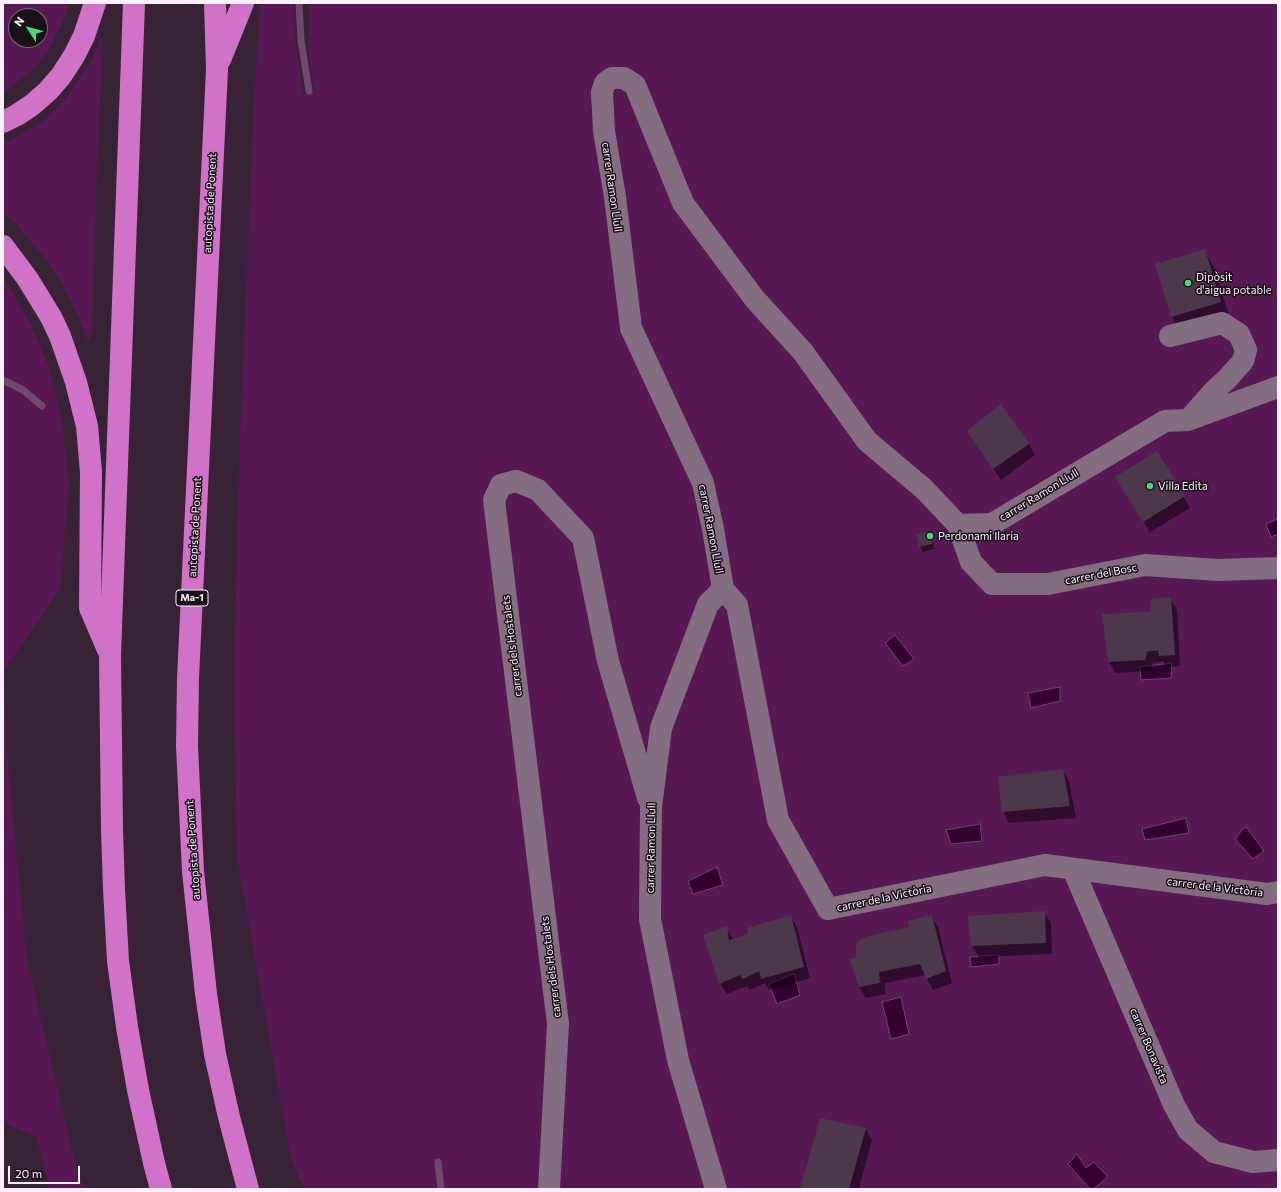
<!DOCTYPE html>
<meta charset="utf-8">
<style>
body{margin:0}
#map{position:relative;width:1281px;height:1192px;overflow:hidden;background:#372335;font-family:Commissioner,sans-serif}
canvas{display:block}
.frame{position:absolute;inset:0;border:4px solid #fdeffb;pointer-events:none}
.north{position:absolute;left:8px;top:8px;width:40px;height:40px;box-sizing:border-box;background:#191018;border:1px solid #746973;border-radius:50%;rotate:306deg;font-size:11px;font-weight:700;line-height:16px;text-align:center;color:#fdeffb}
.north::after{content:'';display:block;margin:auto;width:14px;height:18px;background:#49d778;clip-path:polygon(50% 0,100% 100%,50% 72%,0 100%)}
.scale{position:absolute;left:8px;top:1166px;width:72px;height:18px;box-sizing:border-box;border:2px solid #fdeffb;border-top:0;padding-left:5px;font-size:12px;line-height:14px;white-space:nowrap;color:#fdeffb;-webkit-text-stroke:3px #191018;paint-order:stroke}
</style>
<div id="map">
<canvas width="1281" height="1192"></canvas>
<div class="frame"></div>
<div class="north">N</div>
<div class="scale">20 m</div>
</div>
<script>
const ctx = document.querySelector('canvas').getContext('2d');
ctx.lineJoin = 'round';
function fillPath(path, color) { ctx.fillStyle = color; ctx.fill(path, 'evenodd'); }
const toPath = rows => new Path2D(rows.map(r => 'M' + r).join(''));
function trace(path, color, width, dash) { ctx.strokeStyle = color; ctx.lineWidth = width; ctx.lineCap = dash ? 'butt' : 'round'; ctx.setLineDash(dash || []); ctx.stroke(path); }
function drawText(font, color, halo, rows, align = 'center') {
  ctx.font = font + ' Commissioner,sans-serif'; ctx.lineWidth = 3; ctx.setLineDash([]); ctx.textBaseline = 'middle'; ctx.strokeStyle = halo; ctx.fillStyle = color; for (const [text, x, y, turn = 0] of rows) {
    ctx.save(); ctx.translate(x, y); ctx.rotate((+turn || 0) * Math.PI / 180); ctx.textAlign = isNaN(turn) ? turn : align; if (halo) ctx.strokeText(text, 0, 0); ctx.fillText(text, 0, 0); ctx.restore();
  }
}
fillPath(toPath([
 [3,3,69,3,65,17,48,51,30,73,3,92],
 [16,16,40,16,40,40,16,40],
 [260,3,293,3,296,50,303,94,315,91,309,57,309,3,1278,3,1278,1189,304,1189,291,1159,237,858,234,670,240,440,254,102],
 [103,34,97,171,92,333,88,342,79,318,63,286,44,257,16,224,3,212,3,143,10,141,43,121,64,101,92,59],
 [3,277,29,321,49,367,62,421,69,484,60,589,4,670,7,754,27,959,76,1167,85,1189,50,1189,36,1136,3,1123]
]), '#581854');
const water = toPath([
 [1278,519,1278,534,1271,537,1266,524,1278,519],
 [895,635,914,659,903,666,885,643,895,635],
 [1172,663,1171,678,1141,680,1140,667,1172,663],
 [1060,687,1060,701,1031,708,1028,693,1060,687],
 [1186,818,1189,833,1145,840,1142,829,1186,818],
 [980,824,982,841,951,844,946,830,980,824],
 [1246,827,1264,851,1253,859,1235,839,1242,830,1246,827],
 [717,867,723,885,693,894,688,881,717,867],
 [999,955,999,964,971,967,970,957,999,955],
 [794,974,800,995,777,1004,769,984,794,974],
 [901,997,909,1034,891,1039,882,1002,901,997],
 [1077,1154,1086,1168,1094,1162,1108,1177,1093,1189,1090,1189,1068,1164,1077,1154]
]);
fillPath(water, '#330030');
trace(water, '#70486d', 1);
fillPath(toPath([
 [1204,250,1214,267,1230,319,1182,334,1172,317,1156,265],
 [975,442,1029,444,1035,455,1001,480],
 [1157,452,1190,508,1150,532,1123,488],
 [928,532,931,537,934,549,923,552,920,546],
 [1170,598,1177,610,1180,666,1167,667,1163,661,1153,663,1151,671,1115,673,1109,662,1151,613],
 [1062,770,1069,781,1076,818,1009,823,1003,811],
 [1044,912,1051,923,1052,954,979,957,972,946],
 [790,916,797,927,810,978,769,990,765,983,750,990,747,986,727,994,720,983,726,928,733,939,750,934],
 [931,916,938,927,952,983,933,990,925,975,885,983,886,994,866,998,859,987,850,959,857,959],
 [866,1129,872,1140,859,1189,801,1189]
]), '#0007');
trace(toPath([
 [299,3,301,40,309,91],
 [3,380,23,390,42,406],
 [438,1162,441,1189]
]), '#70486d', 7);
fillPath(toPath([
 [1205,249,1221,302,1171,317,1155,264],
 [1001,404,1029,444,993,469,967,431],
 [1157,451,1185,496,1143,522,1115,477],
 [929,531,932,544,919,547,916,534],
 [1171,597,1175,655,1159,656,1158,650,1147,652,1145,660,1108,662,1102,614,1150,612,1151,599],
 [1063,769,1070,806,1002,812,998,777],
 [1045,911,1046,943,971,946,968,916],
 [791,915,804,967,761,979,759,971,743,979,740,975,719,984,703,935,727,926,729,940,748,934,747,928],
 [932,915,946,971,926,979,920,964,879,972,880,983,859,987,849,958,856,958,856,946,860,940,869,936,909,927,908,921],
 [820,1118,866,1128,849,1189,800,1189]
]), '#4d384b');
trace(toPath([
 [1170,336,1222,323,1239,334,1246,350,1243,361,1228,378,1213,392,1190,418],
 [958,525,971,562,992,584,1048,584,1145,565,1218,570,1278,568],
 [723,589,737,605,778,820,828,909,1045,865,1267,894,1278,892],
 [1073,869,1174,1105,1188,1130,1214,1152,1253,1162,1278,1160],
 [549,1189,558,1024,494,500,501,485,516,481,538,490,583,538,608,661,648,798],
 [716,1189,678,1060,650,919,651,807,661,728,708,604,723,589,713,529,703,483,631,328,615,197,604,131,602,92,605,83,612,78,624,78,635,85,683,203,754,298,803,352,867,441,924,489,958,525,992,524,1165,421,1188,420,1278,387]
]), '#846c81', 22);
trace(toPath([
 [134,3,110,655,112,829,114,889,118,961,127,1027,138,1090,154,1163,161,1189],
 [215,3,217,69,188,678,187,746,193,871,206,994,215,1054,229,1117,248,1189],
 [220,60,243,3],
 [3,122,17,115,32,105,48,91,61,76,74,56,84,36,95,3],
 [3,246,27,278,51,317,60,336,76,382,87,426,91,472,90,608,108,650]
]), '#d072c7', 22);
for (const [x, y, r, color] of [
 [1188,283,4,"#49d778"],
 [1150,486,4,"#49d778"],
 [930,536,4,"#49d778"]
]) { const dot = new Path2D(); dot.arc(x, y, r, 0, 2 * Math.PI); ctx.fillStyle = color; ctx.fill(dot); trace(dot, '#191018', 1.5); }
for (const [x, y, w] of [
 [192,598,32]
]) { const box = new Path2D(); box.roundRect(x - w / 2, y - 8, w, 16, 3); ctx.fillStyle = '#191018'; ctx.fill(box); trace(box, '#fdeffb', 1); }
drawText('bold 10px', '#fdeffb', null, [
 ["Ma-1",192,598]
]);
drawText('11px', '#fdeffb', '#191018', [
 ["carrer Ramon Llull",612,187,82],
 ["autopista de Ponent",210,203,-87],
 ["carrer Ramon Llull",1039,495,-31],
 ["autopista de Ponent",195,527,-87],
 ["carrer Ramon Llull",711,529,79],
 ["carrer del Bosc",1101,574,-11],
 ["carrer dels Hostalets",512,646,-97],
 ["carrer Ramon Llull",651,848,-89],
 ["autopista de Ponent",193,850,-94],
 ["carrer de la Victòria",1215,887,7],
 ["carrer de la Victòria",884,898,-12],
 ["carrer dels Hostalets",551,967,-97],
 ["carrer Bonavista",1149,1046,67]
]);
drawText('11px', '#fdeffb', '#191018', [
 ["Dipòsit",1196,277],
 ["d'aigua potable",1196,290],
 ["Villa Edita",1158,486],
 ["Perdonami Ilaria",938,536]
], 'left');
</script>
